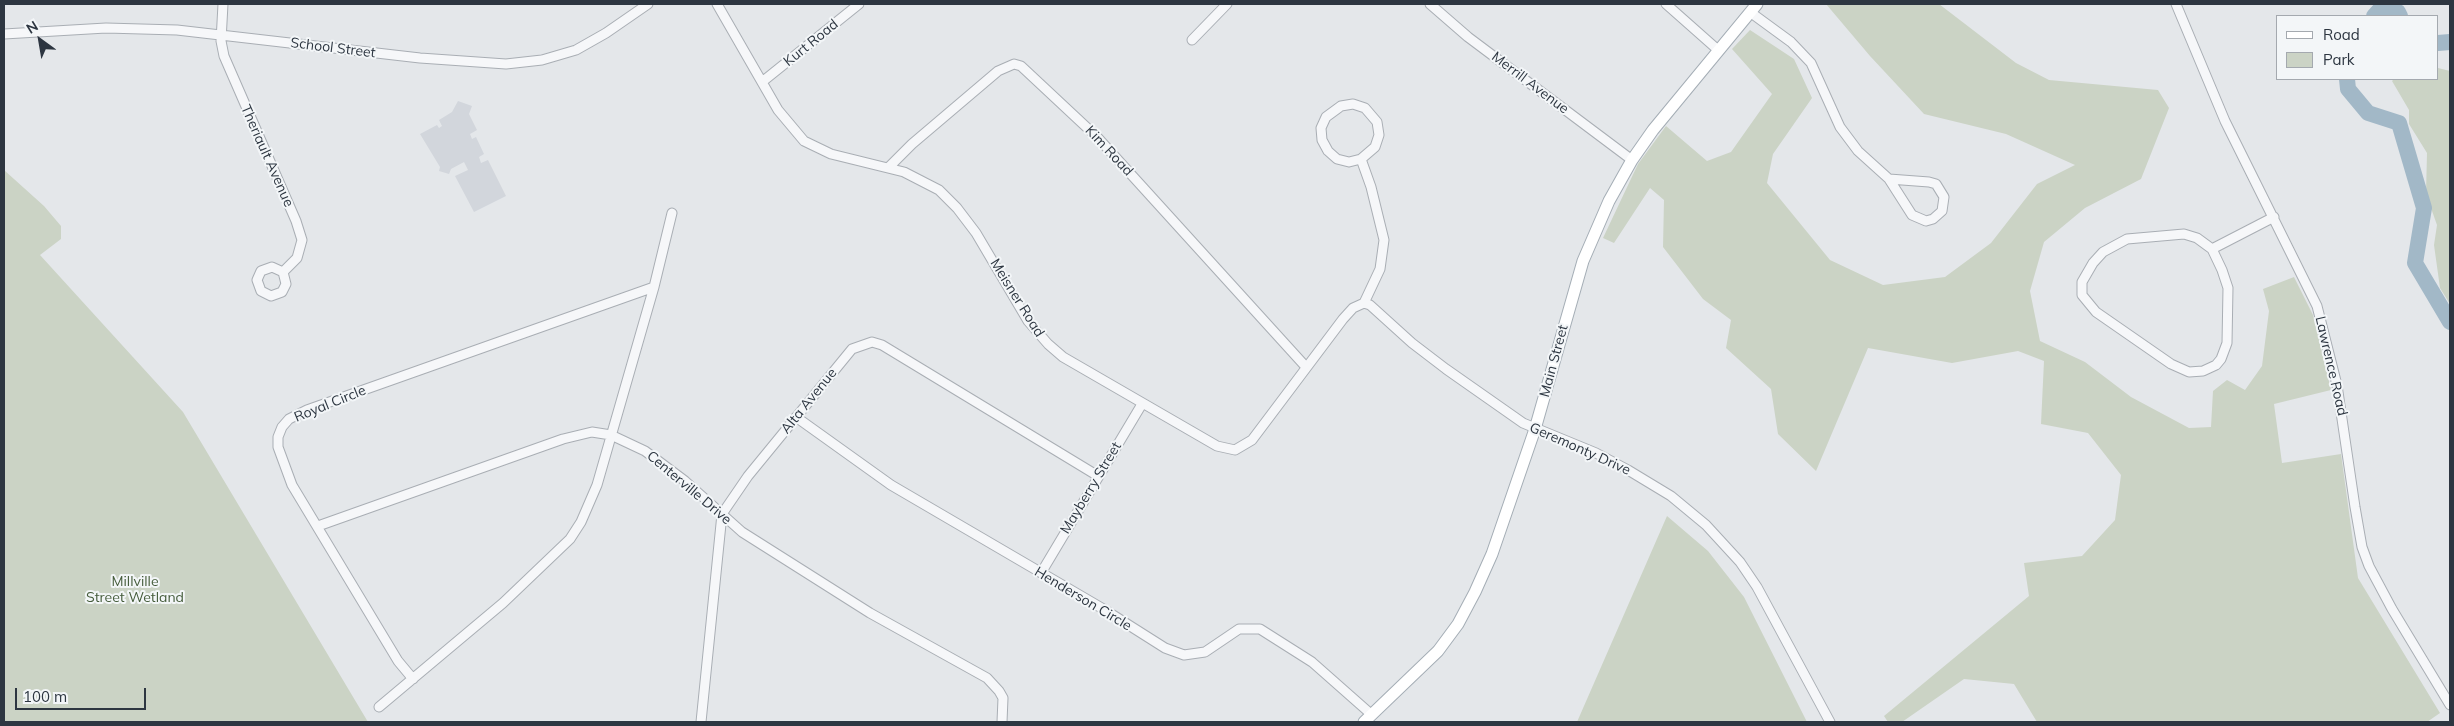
<!DOCTYPE html>
<style>
body{margin:0}
#map{position:relative;width:2454px;height:726px;overflow:hidden;background:#e4e7ea;font-family:Mulish,sans-serif}
canvas{display:block}
.frame{position:absolute;inset:0;border:5px solid #2d3641;pointer-events:none}
.legend{position:absolute;left:2276px;top:15px;width:162px;height:65px;box-sizing:border-box;background:#f3f6f8;border:1px solid #a4a9af;margin:0;padding:6px 9px;list-style:none;font-size:15px;color:#2d3641}
.legend li{display:flex;align-items:center;gap:10px;height:25px}
.legend b{width:25px;border:1px solid #a4a9af}
.north{position:absolute;left:15px;top:15px;width:50px;height:50px;-webkit-text-stroke:4px #f3f6f8;paint-order:stroke;rotate:328deg;font-size:14px;font-weight:700;line-height:20px;text-align:center;color:#2d3641}
.north::after{content:'';display:block;margin:auto;width:18px;height:22px;background:#2d3641;clip-path:polygon(50% 0,100% 100%,50% 72%,0 100%)}
.scale{position:absolute;left:15px;top:688px;width:131px;height:22px;box-sizing:border-box;border:2px solid #2d3641;border-top:0;padding-left:6px;font-size:15px;line-height:18px;white-space:nowrap;color:#2d3641;-webkit-text-stroke:4px #f3f6f8;paint-order:stroke}
</style>
<div id="map">
<canvas width="2454" height="726"></canvas>
<div class="frame"></div>
<ul class="legend">
<li><b style="height:6px;background:#fff"></b>Road</li>
<li><b style="height:14px;background:#cbd3c5"></b>Park</li>
</ul>
<div class="north">N</div>
<div class="scale">100 m</div>
</div>
<script>
const ctx = document.querySelector('canvas').getContext('2d');
ctx.lineJoin = 'round';
function fillPath(path, color) { ctx.fillStyle = color; ctx.fill(path, 'evenodd'); }
const toPath = rows => new Path2D(rows.map(r => 'M' + r).join(''));
function trace(path, color, width, dash) { ctx.strokeStyle = color; ctx.lineWidth = width; ctx.lineCap = dash ? 'butt' : 'round'; ctx.setLineDash(dash || []); ctx.stroke(path); }
function drawText(font, color, halo, rows, align = 'center') {
  ctx.font = font + ' Mulish,sans-serif'; ctx.lineWidth = 4; ctx.setLineDash([]); ctx.textBaseline = 'middle'; ctx.strokeStyle = halo; ctx.fillStyle = color; for (const [text, x, y, turn = 0] of rows) {
    ctx.save(); ctx.translate(x, y); ctx.rotate((+turn || 0) * Math.PI / 180); ctx.textAlign = isNaN(turn) ? turn : align; if (halo) ctx.strokeText(text, 0, 0); ctx.fillText(text, 0, 0); ctx.restore();
  }
}
fillPath(toPath([
 [458,101,472,106,469,114,477,130,470,134,472,139,476,137,484,154,479,157,481,163,488,160,506,196,474,212,455,176,468,170,464,162,451,169,449,174,439,171,440,167,420,134,437,125,439,128,442,126,439,120,452,112]
]), '#d2d6dc');
fillPath(toPath([
 [1826,4,1939,4,2016,63,2049,80,2158,90,2169,108,2141,179,2085,208,2044,242,2030,291,2040,341,2085,362,2131,397,2189,428,2211,427,2213,391,2227,380,2245,390,2262,366,2269,311,2263,289,2294,277,2313,315,2331,390,2274,404,2282,463,2341,454,2358,578,2440,713,2427,722,2037,722,2014,684,1964,679,1902,722,1888,722,1884,716,2029,596,2024,563,2082,556,2115,520,2121,475,2088,433,2041,424,2044,361,2018,351,1952,363,1868,348,1816,471,1778,434,1771,389,1726,348,1731,320,1703,299,1663,247,1664,200,1650,188,1614,243,1603,238,1638,164,1666,126,1707,161,1731,152,1772,94,1732,49,1750,30,1794,59,1812,98,1773,154,1767,183,1830,260,1883,285,1945,277,1991,243,2037,184,2075,165,2006,134,1924,114,1870,56],
 [2438,68,2450,71,2450,304,2440,288,2434,245,2437,225,2426,194,2427,153,2409,124,2409,110,2392,81,2394,79,2438,79],
 [4,170,44,206,61,226,61,239,40,255,183,412,368,722,4,722],
 [1667,516,1708,551,1744,597,1807,722,1577,722]
]), '#cbd3c5');
trace(toPath([
 [2374,16,2383,6,2398,12,2400,16],
 [2438,43,2450,42],
 [2347,79,2348,89,2368,113,2399,123,2424,208,2415,263,2450,322]
]), '#a2b8c7', 16);
const minor = toPath([
 [223,4,221,41,224,56,296,221,302,240,297,258,283,272,272,267,261,271,257,280,261,291,271,296,282,292,286,284,283,272],
 [717,4,778,110,804,141,831,154,904,172,939,190,957,208,976,233,1028,321,1048,344,1063,357,1217,446,1235,450,1252,440,1343,319,1353,308,1364,303],
 [1430,4,1468,37,1632,160],
 [1666,4,1718,50],
 [2176,4,2225,121,2317,306,2337,385,2355,507,2362,547,2369,566,2392,609,2450,705],
 [1750,12,1791,42,1811,63,1840,127,1858,151,1889,179,1912,215,1926,221,1933,219,1942,211,1944,197,1936,184,1929,182,1889,179],
 [4,34,106,28,177,30,420,58,506,64,542,60,576,50,606,33,648,4],
 [1192,40,1227,4],
 [762,82,859,4],
 [1361,159,1375,147,1379,135,1377,122,1365,108,1353,104,1341,106,1326,117,1321,128,1322,140,1328,151,1337,159,1349,162,1361,159,1371,187,1384,240,1380,269,1364,303],
 [889,167,912,144,998,71,1014,64,1021,66,1098,138,1306,367],
 [2212,249,2222,270,2228,288,2227,343,2221,359,2216,365,2203,371,2189,372,2171,364,2096,312,2082,295,2082,282,2093,263,2103,252,2127,239,2184,234,2197,238,2212,249,2274,217],
 [1364,303,1370,305,1412,343,1446,369,1523,423,1596,453,1628,470,1671,496,1706,525,1740,562,1757,587,1830,722],
 [796,417,891,485,1105,610,1165,648,1184,655,1205,652,1239,629,1260,629,1312,662,1372,715],
 [318,526,563,439,592,432,611,435,645,451,685,481,742,532,870,613,987,678,999,691,1003,698,1002,722],
 [1041,573,1142,404],
 [413,679,398,661,292,485,278,447,278,437,282,427,289,419,307,410,654,287],
 [379,707,503,603,570,539,581,522,597,485,654,287,672,213],
 [701,722,722,514,748,476,852,349,872,342,882,345,1098,476]
]);
const major = toPath([
 [1364,722,1438,651,1458,624,1475,592,1492,554,1535,429,1583,261,1609,201,1632,160,1653,130,1757,4]
]);
trace(minor, '#a9aeb4', 11);
trace(major, '#a4adb5', 13);
trace(minor, '#f6f7f9', 9);
trace(major, '#fff', 11);
drawText('14px', '#2d3641', '#f3f6f8', [
 ["Kurt Road",811,43,-39],
 ["School Street",333,48,7],
 ["Merrill Avenue",1530,83,37],
 ["Kim Road",1109,151,47],
 ["Theriault Avenue",267,156,66],
 ["Meisner Road",1017,298,58],
 ["Main Street",1554,361,-75],
 ["Lawrence Road",2331,366,77],
 ["Alta Avenue",809,401,-51],
 ["Royal Circle",330,404,-22],
 ["Geremonty Drive",1580,449,24],
 ["Centerville Drive",689,488,40],
 ["Mayberry Street",1091,488,-59],
 ["Henderson Circle",1083,599,31]
]);
drawText('14px', '#455c3b', '#f3f6f8', [
 ["Millville",135,582],
 ["Street Wetland",135,598]
]);
</script>
